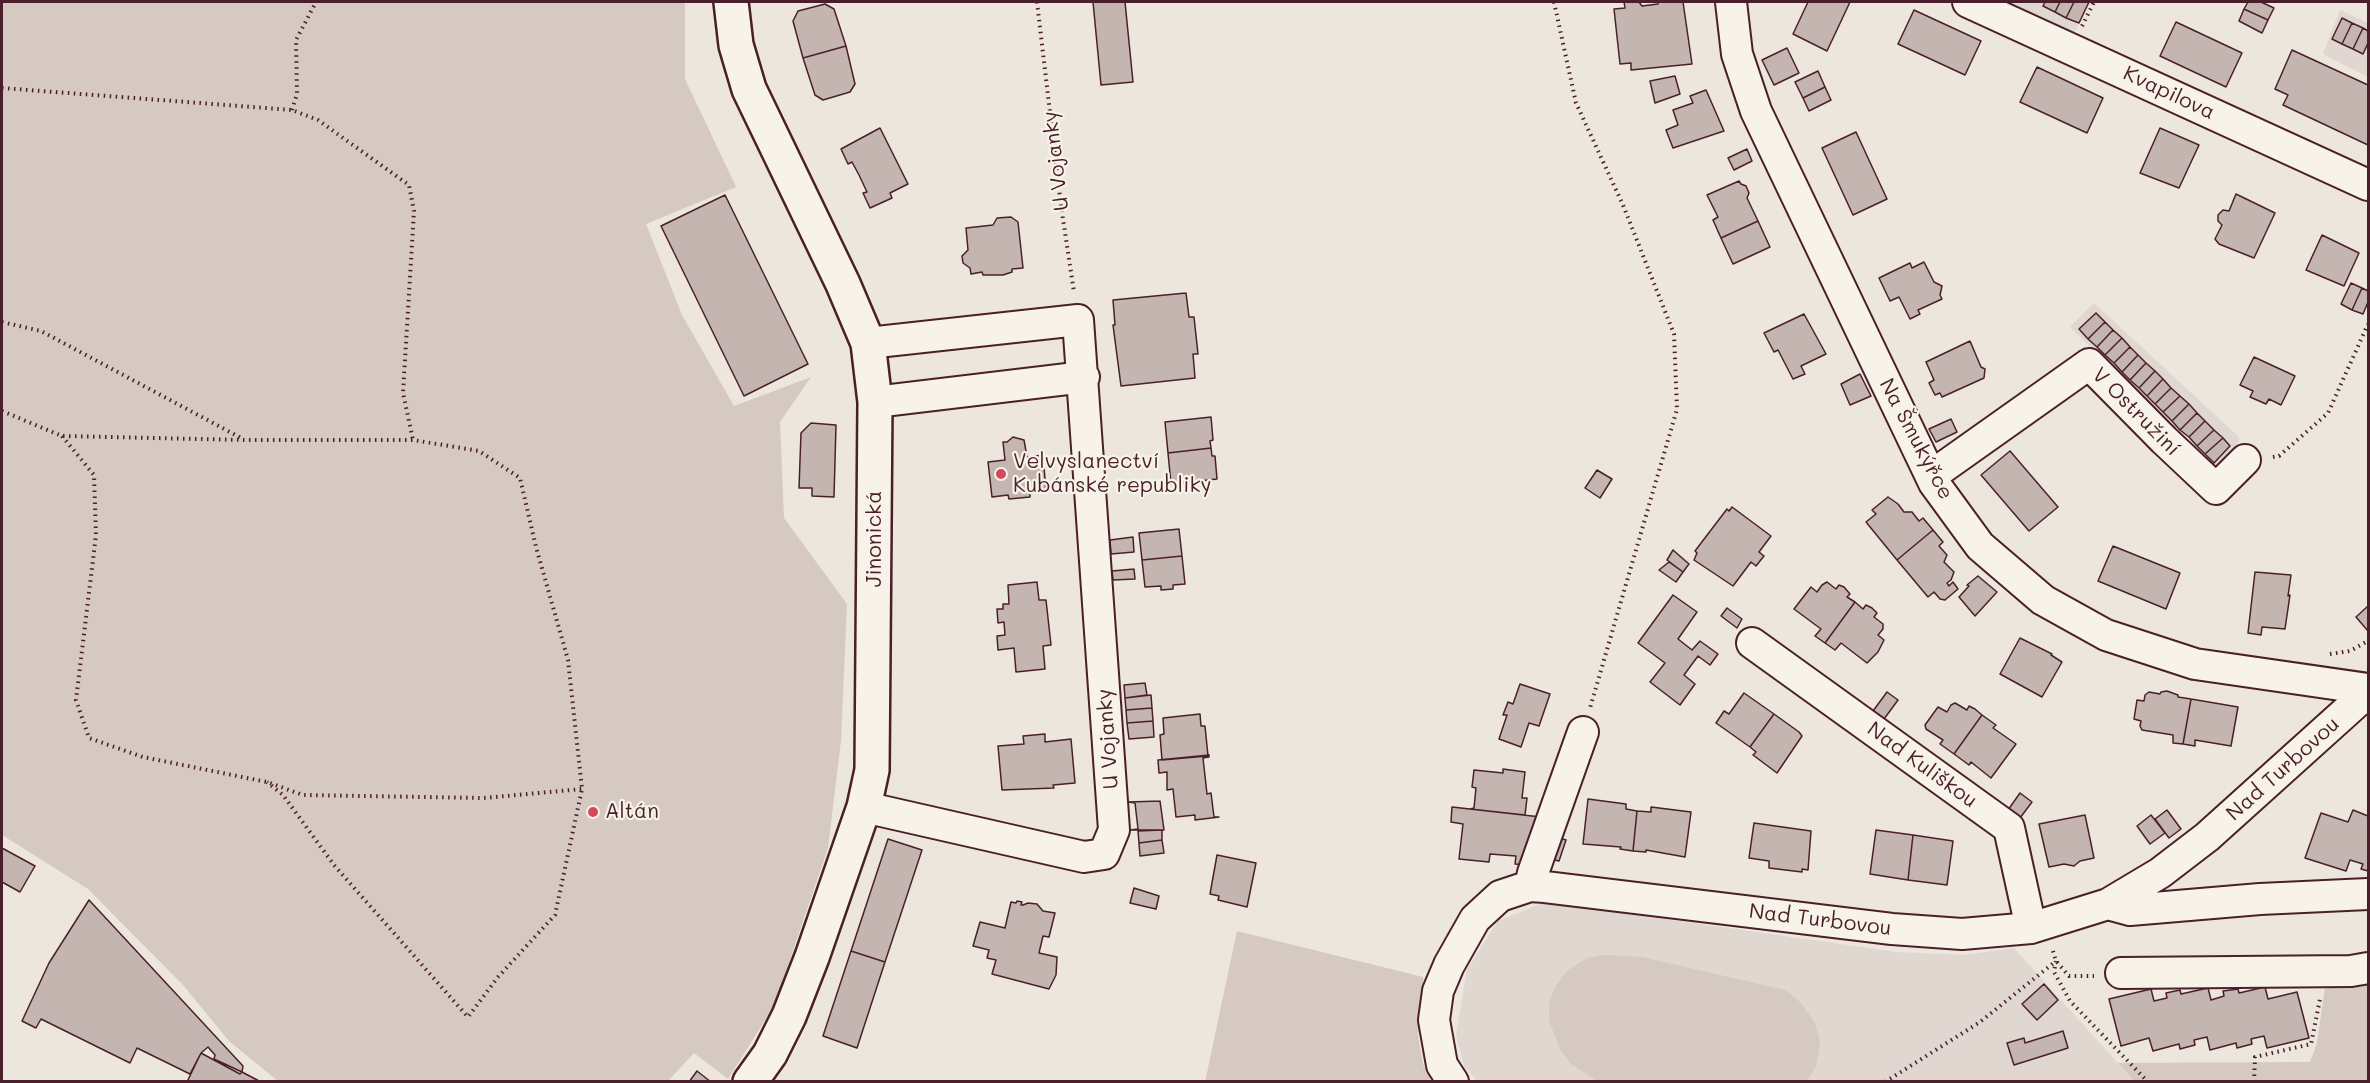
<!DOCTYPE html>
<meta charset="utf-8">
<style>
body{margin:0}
#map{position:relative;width:2370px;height:1083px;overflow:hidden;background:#ece6dd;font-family:Mali,sans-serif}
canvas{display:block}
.frame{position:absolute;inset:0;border:3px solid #4a1f2b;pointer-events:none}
</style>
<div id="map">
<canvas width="2370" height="1083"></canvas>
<div class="frame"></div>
</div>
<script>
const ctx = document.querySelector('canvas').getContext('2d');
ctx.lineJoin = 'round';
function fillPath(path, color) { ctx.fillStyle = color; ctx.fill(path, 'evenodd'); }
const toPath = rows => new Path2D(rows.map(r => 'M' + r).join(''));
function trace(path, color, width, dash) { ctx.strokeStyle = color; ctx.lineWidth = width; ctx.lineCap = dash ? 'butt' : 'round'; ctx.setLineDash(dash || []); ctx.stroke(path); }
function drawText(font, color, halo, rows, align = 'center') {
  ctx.font = font + ' Mali,sans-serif'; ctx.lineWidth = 4.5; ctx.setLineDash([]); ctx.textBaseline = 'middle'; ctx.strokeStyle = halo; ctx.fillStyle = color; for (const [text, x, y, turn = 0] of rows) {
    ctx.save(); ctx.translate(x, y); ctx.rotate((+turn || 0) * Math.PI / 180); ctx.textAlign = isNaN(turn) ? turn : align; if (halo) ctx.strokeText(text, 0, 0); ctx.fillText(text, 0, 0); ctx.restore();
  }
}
fillPath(toPath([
 [2013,2,2089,2,2072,38,2010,9],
 [2340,10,2368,23,2368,77,2323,54],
 [2094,303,2240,438,2236,446,2214,469,2070,327],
 [1545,902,1897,952,1965,955,2014,948,2134,1081,1477,1081,1464,1066,1456,1035,1467,969,1498,921]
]), '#e0d7d0');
fillPath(toPath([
 [2,2,685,2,685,79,736,187,646,224,682,315,734,406,811,377,780,422,784,518,847,604,841,740,828,848,774,1006,728,1079,694,1053,668,1081,278,1081,229,1041,183,985,88,889,2,835],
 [1237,931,1423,977,1424,993,1418,1036,1423,1064,1431,1081,1205,1082],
 [1605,955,1642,957,1785,990,1800,1002,1815,1023,1820,1043,1816,1066,1807,1081,1597,1081,1571,1064,1561,1051,1549,1021,1549,1004,1555,987,1568,970,1587,958],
 [2333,982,2363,985,2368,983,2368,1081,2134,1081,2118,1063,2310,1062,2317,1043,2325,988]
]), '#d5c9c2');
const building = toPath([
 [1093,2,1125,2,1133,82,1101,85,1093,2],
 [1624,2,1639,2,1642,6,1658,4,1658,2,1683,2,1692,64,1631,70,1631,63,1620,64,1614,9,1625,8,1624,2],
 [1808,2,1850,2,1827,51,1793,34,1808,2],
 [2045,2,2060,2,2055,12,2043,6,2045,2],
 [2060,2,2074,2,2066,18,2055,12,2060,2],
 [2074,2,2089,2,2079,23,2066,18,2074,2],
 [2248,2,2261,2,2274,8,2268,20,2244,9,2248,2],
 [825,4,834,9,846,46,803,58,793,21,798,11,825,4],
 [2244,9,2268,20,2262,33,2239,21,2244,9],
 [1914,10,1981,41,1965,75,1898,44,1914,10],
 [2342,18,2352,23,2342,44,2332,39,2342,18],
 [2176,22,2242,53,2226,87,2160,56,2176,22],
 [2352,23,2363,28,2353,49,2342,44,2352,23],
 [2363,28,2368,31,2368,43,2363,54,2353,49,2363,28],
 [846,46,855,84,850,92,823,100,815,95,803,58,846,46],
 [1787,48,1799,73,1774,85,1762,60,1787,48],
 [2292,50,2368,85,2368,145,2283,105,2288,95,2275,89,2292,50],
 [2037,67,2103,98,2087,133,2020,102,2037,67],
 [1818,71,1825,87,1803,98,1795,82,1818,71],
 [1675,76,1680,94,1655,103,1650,81,1675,76],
 [1825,87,1831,100,1809,111,1803,98,1825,87],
 [1706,90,1724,131,1673,148,1666,130,1678,125,1673,110,1693,103,1690,96,1706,90],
 [880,128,908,184,890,193,892,198,870,208,863,193,867,192,859,175,852,162,848,164,841,149,880,128],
 [2160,128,2199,145,2179,188,2140,173,2160,128],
 [1856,132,1887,199,1853,215,1822,148,1856,132],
 [1747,149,1752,161,1734,170,1728,158,1747,149],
 [1739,181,1741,184,1746,186,1749,193,1747,198,1758,221,1721,238,1713,220,1718,217,1707,195,1739,181],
 [2236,194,2275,213,2254,258,2219,244,2215,239,2222,225,2218,221,2218,215,2223,210,2229,211,2236,194],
 [725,195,808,364,744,396,661,226,725,195],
 [1011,217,1018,222,1023,268,1012,269,1012,272,1003,275,983,275,982,272,971,274,970,268,963,263,962,256,968,250,966,228,993,225,997,218,1011,217],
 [1758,221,1770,247,1733,264,1721,238,1758,221],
 [2322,235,2359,253,2344,286,2306,270,2322,235],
 [1924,262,1934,282,1942,286,1940,295,1942,299,1918,310,1920,314,1910,319,1899,297,1890,301,1879,278,1910,263,1912,268,1924,262],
 [2351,283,2362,288,2352,310,2341,304,2351,283],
 [2362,288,2368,291,2368,302,2363,314,2352,310,2362,288],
 [1186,293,1189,317,1194,317,1198,354,1193,354,1195,378,1121,386,1113,325,1115,325,1113,300,1186,293],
 [2096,313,2105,322,2088,339,2079,329,2096,313],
 [1804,314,1826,354,1801,366,1805,374,1793,379,1778,350,1774,352,1764,333,1804,314],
 [2105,322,2113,330,2097,347,2088,339,2105,322],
 [2113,330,2122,338,2105,355,2097,347,2113,330],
 [2122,338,2130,347,2114,363,2105,355,2122,338],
 [1970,341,1981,367,1985,369,1984,378,1942,397,1940,393,1935,395,1929,383,1934,380,1926,362,1970,341],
 [2130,347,2138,355,2122,372,2114,363,2130,347],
 [2138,355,2146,363,2130,380,2122,372,2138,355],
 [2254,357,2295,376,2281,405,2269,399,2266,404,2250,397,2253,391,2240,385,2254,357],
 [2146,363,2155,371,2139,388,2130,380,2146,363],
 [2155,371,2163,379,2147,396,2139,388,2155,371],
 [1860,374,1871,396,1850,405,1841,384,1860,374],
 [2163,379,2171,388,2155,404,2147,396,2163,379],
 [2171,388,2180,396,2163,412,2155,404,2171,388],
 [2180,396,2189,404,2172,421,2163,412,2180,396],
 [2189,404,2197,413,2180,430,2172,421,2189,404],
 [2197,413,2205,421,2189,437,2180,430,2197,413],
 [1211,417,1213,440,1210,441,1211,448,1168,453,1165,422,1211,417],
 [1951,419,1957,432,1936,442,1929,429,1951,419],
 [2205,421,2214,430,2197,446,2189,437,2205,421],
 [811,423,836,425,834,497,812,496,812,488,799,488,801,433,811,423],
 [2214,430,2223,438,2205,454,2197,446,2214,430],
 [1013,437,1024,440,1027,457,1043,455,1046,491,1030,493,1030,497,1009,499,1008,495,992,497,988,462,1005,460,1003,442,1007,442,1013,437],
 [2223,438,2230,446,2214,463,2205,454,2223,438],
 [1211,448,1212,456,1215,456,1217,479,1171,484,1168,453,1211,448],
 [2010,451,2058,507,2029,531,1981,475,2010,451],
 [1597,470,1612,479,1600,498,1585,488,1597,470],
 [1888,497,1898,504,1904,512,1912,512,1919,521,1923,518,1933,530,1897,560,1866,522,1876,514,1872,510,1888,497],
 [1732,507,1771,536,1759,552,1764,556,1756,566,1751,562,1733,586,1694,560,1697,553,1695,551,1727,509,1729,511,1732,507],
 [1179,529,1182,556,1142,560,1139,533,1179,529],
 [1933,530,1943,542,1939,546,1947,555,1944,562,1954,572,1951,580,1947,583,1949,586,1953,582,1958,589,1945,600,1940,599,1934,592,1928,597,1897,560,1933,530],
 [1133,537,1134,552,1111,554,1110,540,1133,537],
 [2113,546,2180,573,2166,609,2098,581,2113,546],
 [1673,550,1689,564,1683,572,1667,560,1673,550],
 [1182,556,1185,584,1173,585,1173,589,1161,590,1161,586,1145,587,1142,560,1182,556],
 [1669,562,1683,572,1676,582,1659,570,1669,562],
 [1134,569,1135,579,1113,580,1112,571,1134,569],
 [2255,572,2291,575,2288,596,2290,595,2285,629,2262,627,2261,635,2248,633,2255,572],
 [1978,576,1997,592,1975,616,1959,597,1969,586,1967,585,1978,576],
 [1037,582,1039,600,1046,600,1051,645,1043,646,1045,669,1016,672,1014,648,998,650,997,636,1005,635,1004,622,998,623,997,609,1003,609,1003,604,1009,604,1008,585,1037,582],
 [1827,582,1836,589,1839,585,1844,587,1850,594,1847,597,1855,602,1825,643,1815,636,1821,629,1794,609,1811,587,1817,592,1822,585,1827,582],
 [1673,595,1697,612,1678,639,1692,650,1700,641,1718,654,1710,665,1698,656,1684,675,1695,684,1680,705,1650,682,1665,663,1638,643,1673,595],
 [1855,602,1863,609,1866,605,1872,608,1877,613,1874,617,1883,624,1883,629,1878,635,1884,640,1878,652,1867,663,1841,643,1835,650,1825,643,1855,602],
 [2368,606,2368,631,2356,617,2368,606],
 [1727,608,1742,619,1737,628,1721,616,1727,608],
 [2020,638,2052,654,2051,655,2062,662,2042,697,2000,674,2020,638],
 [1145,683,1147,695,1125,698,1124,685,1145,683],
 [1520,684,1550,694,1539,726,1529,723,1521,747,1499,739,1507,715,1503,715,1508,702,1513,704,1520,684],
 [2167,691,2178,695,2178,697,2191,699,2183,744,2173,743,2173,735,2142,730,2140,726,2141,721,2134,719,2137,700,2144,701,2145,695,2149,692,2160,694,2161,692,2167,691],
 [1887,692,1898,700,1884,719,1873,711,1887,692],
 [1744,693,1774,714,1750,747,1716,723,1724,711,1729,714,1744,693],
 [1151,695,1152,708,1126,710,1125,698,1151,695],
 [2191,699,2238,707,2231,746,2195,740,2195,746,2183,744,2191,699],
 [1955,703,1967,710,1969,706,1975,709,1982,715,1954,754,1940,744,1943,740,1926,729,1925,725,1938,707,1947,712,1951,705,1955,703],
 [1152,708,1153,721,1127,723,1126,710,1152,708],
 [1200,714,1201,726,1205,726,1208,756,1162,760,1160,735,1164,734,1163,718,1200,714],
 [1774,714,1799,732,1802,736,1777,773,1753,755,1756,752,1750,747,1774,714],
 [1982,715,1996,725,1993,728,2016,744,1991,778,1971,762,1969,765,1954,754,1982,715],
 [1153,721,1154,737,1129,739,1127,723,1153,721],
 [1045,734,1045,742,1071,739,1075,783,1053,785,1054,788,1002,790,998,746,1024,744,1023,736,1045,734],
 [1209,755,1209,757,1203,758,1207,794,1211,793,1214,817,1219,817,1195,820,1195,815,1176,817,1173,789,1167,790,1167,772,1159,773,1158,760,1209,755],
 [1503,769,1525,772,1522,798,1527,798,1525,815,1470,809,1474,808,1476,788,1472,787,1474,770,1503,773,1503,769],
 [2020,793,2032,802,2020,818,2008,810,2020,793],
 [1588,799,1626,804,1626,809,1637,811,1633,851,1620,849,1621,847,1583,844,1588,799],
 [1160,801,1164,830,1130,830,1138,829,1135,803,1128,802,1160,801],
 [1452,807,1541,817,1529,865,1515,864,1516,856,1490,854,1489,862,1459,859,1463,824,1451,822,1452,807],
 [1651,807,1691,812,1685,857,1646,850,1646,852,1633,851,1637,811,1651,812,1651,807],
 [2167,810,2181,829,2169,838,2155,819,2167,810],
 [2353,810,2368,816,2368,871,2361,869,2363,864,2350,860,2346,871,2305,858,2321,813,2348,822,2353,810],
 [2085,815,2094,858,2080,861,2074,866,2064,864,2049,867,2039,824,2085,815],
 [2151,815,2165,833,2150,844,2137,826,2151,815],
 [1754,823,1811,831,1808,870,1802,869,1802,872,1769,868,1769,861,1749,858,1754,823],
 [1162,830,1162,840,1139,843,1138,831,1162,830],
 [1876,830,1913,835,1908,880,1870,874,1876,830],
 [1913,835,1953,841,1947,885,1908,880,1913,835],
 [1553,836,1566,840,1559,861,1546,858,1553,836],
 [888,839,922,850,885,962,851,951,888,839],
 [1162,840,1164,853,1140,856,1139,843,1162,840],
 [2,848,35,866,20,892,2,882,2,848],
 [1217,855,1256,863,1247,907,1218,900,1219,896,1210,894,1217,855],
 [1134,888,1159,896,1156,909,1130,903,1134,888],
 [89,900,243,1066,242,1072,214,1059,215,1055,208,1047,201,1053,190,1074,137,1048,130,1063,41,1019,36,1028,22,1021,49,963,89,900],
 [1017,901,1022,902,1021,905,1023,905,1028,903,1037,904,1043,911,1055,913,1049,937,1043,936,1039,953,1057,957,1056,975,1049,989,992,974,996,960,987,958,989,950,973,946,980,922,1005,928,1011,902,1016,903,1017,901],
 [851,951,885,962,857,1048,823,1036,851,951],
 [2044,984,2058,1000,2037,1020,2022,1004,2044,984],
 [2265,987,2268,999,2297,992,2309,1038,2267,1048,2264,1036,2251,1039,2252,1044,2237,1048,2236,1043,2210,1050,2207,1037,2194,1040,2195,1045,2180,1049,2179,1044,2153,1051,2149,1038,2121,1046,2109,999,2151,989,2154,1001,2167,998,2166,993,2180,990,2181,994,2208,988,2211,1000,2224,996,2223,991,2238,989,2239,993,2265,987],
 [2063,1031,2068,1048,2014,1065,2007,1043,2024,1038,2025,1043,2063,1031],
 [201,1053,240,1074,242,1072,261,1082,187,1082,201,1053],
 [697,1071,711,1082,689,1082,697,1071]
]);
fillPath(building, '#c4b5b0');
trace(building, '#4a1f2b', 1.5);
const street = toPath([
 [1731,2,1737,54,1756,111,1934,483,1980,546,2043,600,2106,635,2195,664,2368,689],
 [1968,2,2368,185],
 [875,402,1084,377],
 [1931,476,2089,364,2164,440,2216,489,2245,460],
 [1752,643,2009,828,2031,928],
 [864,807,1084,857,1104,854,1114,830,1078,320,868,343],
 [1530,886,1533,873,1583,732],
 [2108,904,2130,910,2260,899,2368,894],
 [2121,973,2351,971,2368,968],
 [1453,1082,1442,1065,1434,1020,1438,991,1449,965,1475,919,1500,896,1530,886,1545,887,1892,929,1962,934,2031,928,2108,904,2160,873,2207,837,2368,692]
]);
const secondary = toPath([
 [731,2,736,45,749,89,843,284,868,343,875,402,872,770,864,807,812,957,789,1016,770,1054,750,1082]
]);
trace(street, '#4a1f2b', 34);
trace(secondary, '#4a1f2b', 38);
trace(toPath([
 [1037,2,1061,206,1074,292],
 [1554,2,1576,103,1623,205,1674,334,1677,409,1590,708],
 [2082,26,2094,2],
 [2,88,292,110,318,120,409,185,414,211,403,393,413,440],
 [292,110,297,94,296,40,316,2],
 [2,322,41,331,243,439],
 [2,411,62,436,245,440,413,440,479,451,520,478,536,547,568,660,582,789,555,915,498,977,468,1017,334,865,283,795,267,782],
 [62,436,94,475,96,535,76,700,89,738,143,757,267,782,303,795,484,798,582,789],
 [2273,457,2279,456,2328,413,2368,324],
 [2330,654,2350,651,2368,641],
 [2053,951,2056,961,2069,976,2094,976],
 [2056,961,2054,972,2070,1001,2148,1082],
 [1885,1082,1980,1022,2056,961],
 [2254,1082,2255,1057,2311,1044,2320,999]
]), '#4a1f2b', 4, [1.5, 4.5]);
trace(street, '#f7f3e8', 30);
trace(secondary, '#f7f3e8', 33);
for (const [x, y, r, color] of [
 [1001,474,6,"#d1495b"],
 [593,812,6,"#d1495b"]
]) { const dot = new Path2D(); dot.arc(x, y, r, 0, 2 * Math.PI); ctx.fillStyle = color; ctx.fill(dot); trace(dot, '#f7f3e8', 2); }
drawText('21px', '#4a1f2b', '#f7f3e8', [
 ["Kvapilova",2169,93,25],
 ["U Vojanky",1056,161,-97],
 ["V Ostružiní",2136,412,45],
 ["Na Šmukýřce",1916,439,62],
 ["Jinonická",875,539,-90],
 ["U Vojanky",1108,739,-94],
 ["Nad Kuliškou",1922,765,36],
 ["Nad Turbovou",2283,769,-42],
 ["Nad Turbovou",1820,920,7]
]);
drawText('21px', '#4a1f2b', '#f7f3e8', [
 ["Velvyslanectví",1013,462],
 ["Kubánské republiky",1013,486],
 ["Altán",605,812]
], 'left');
</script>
